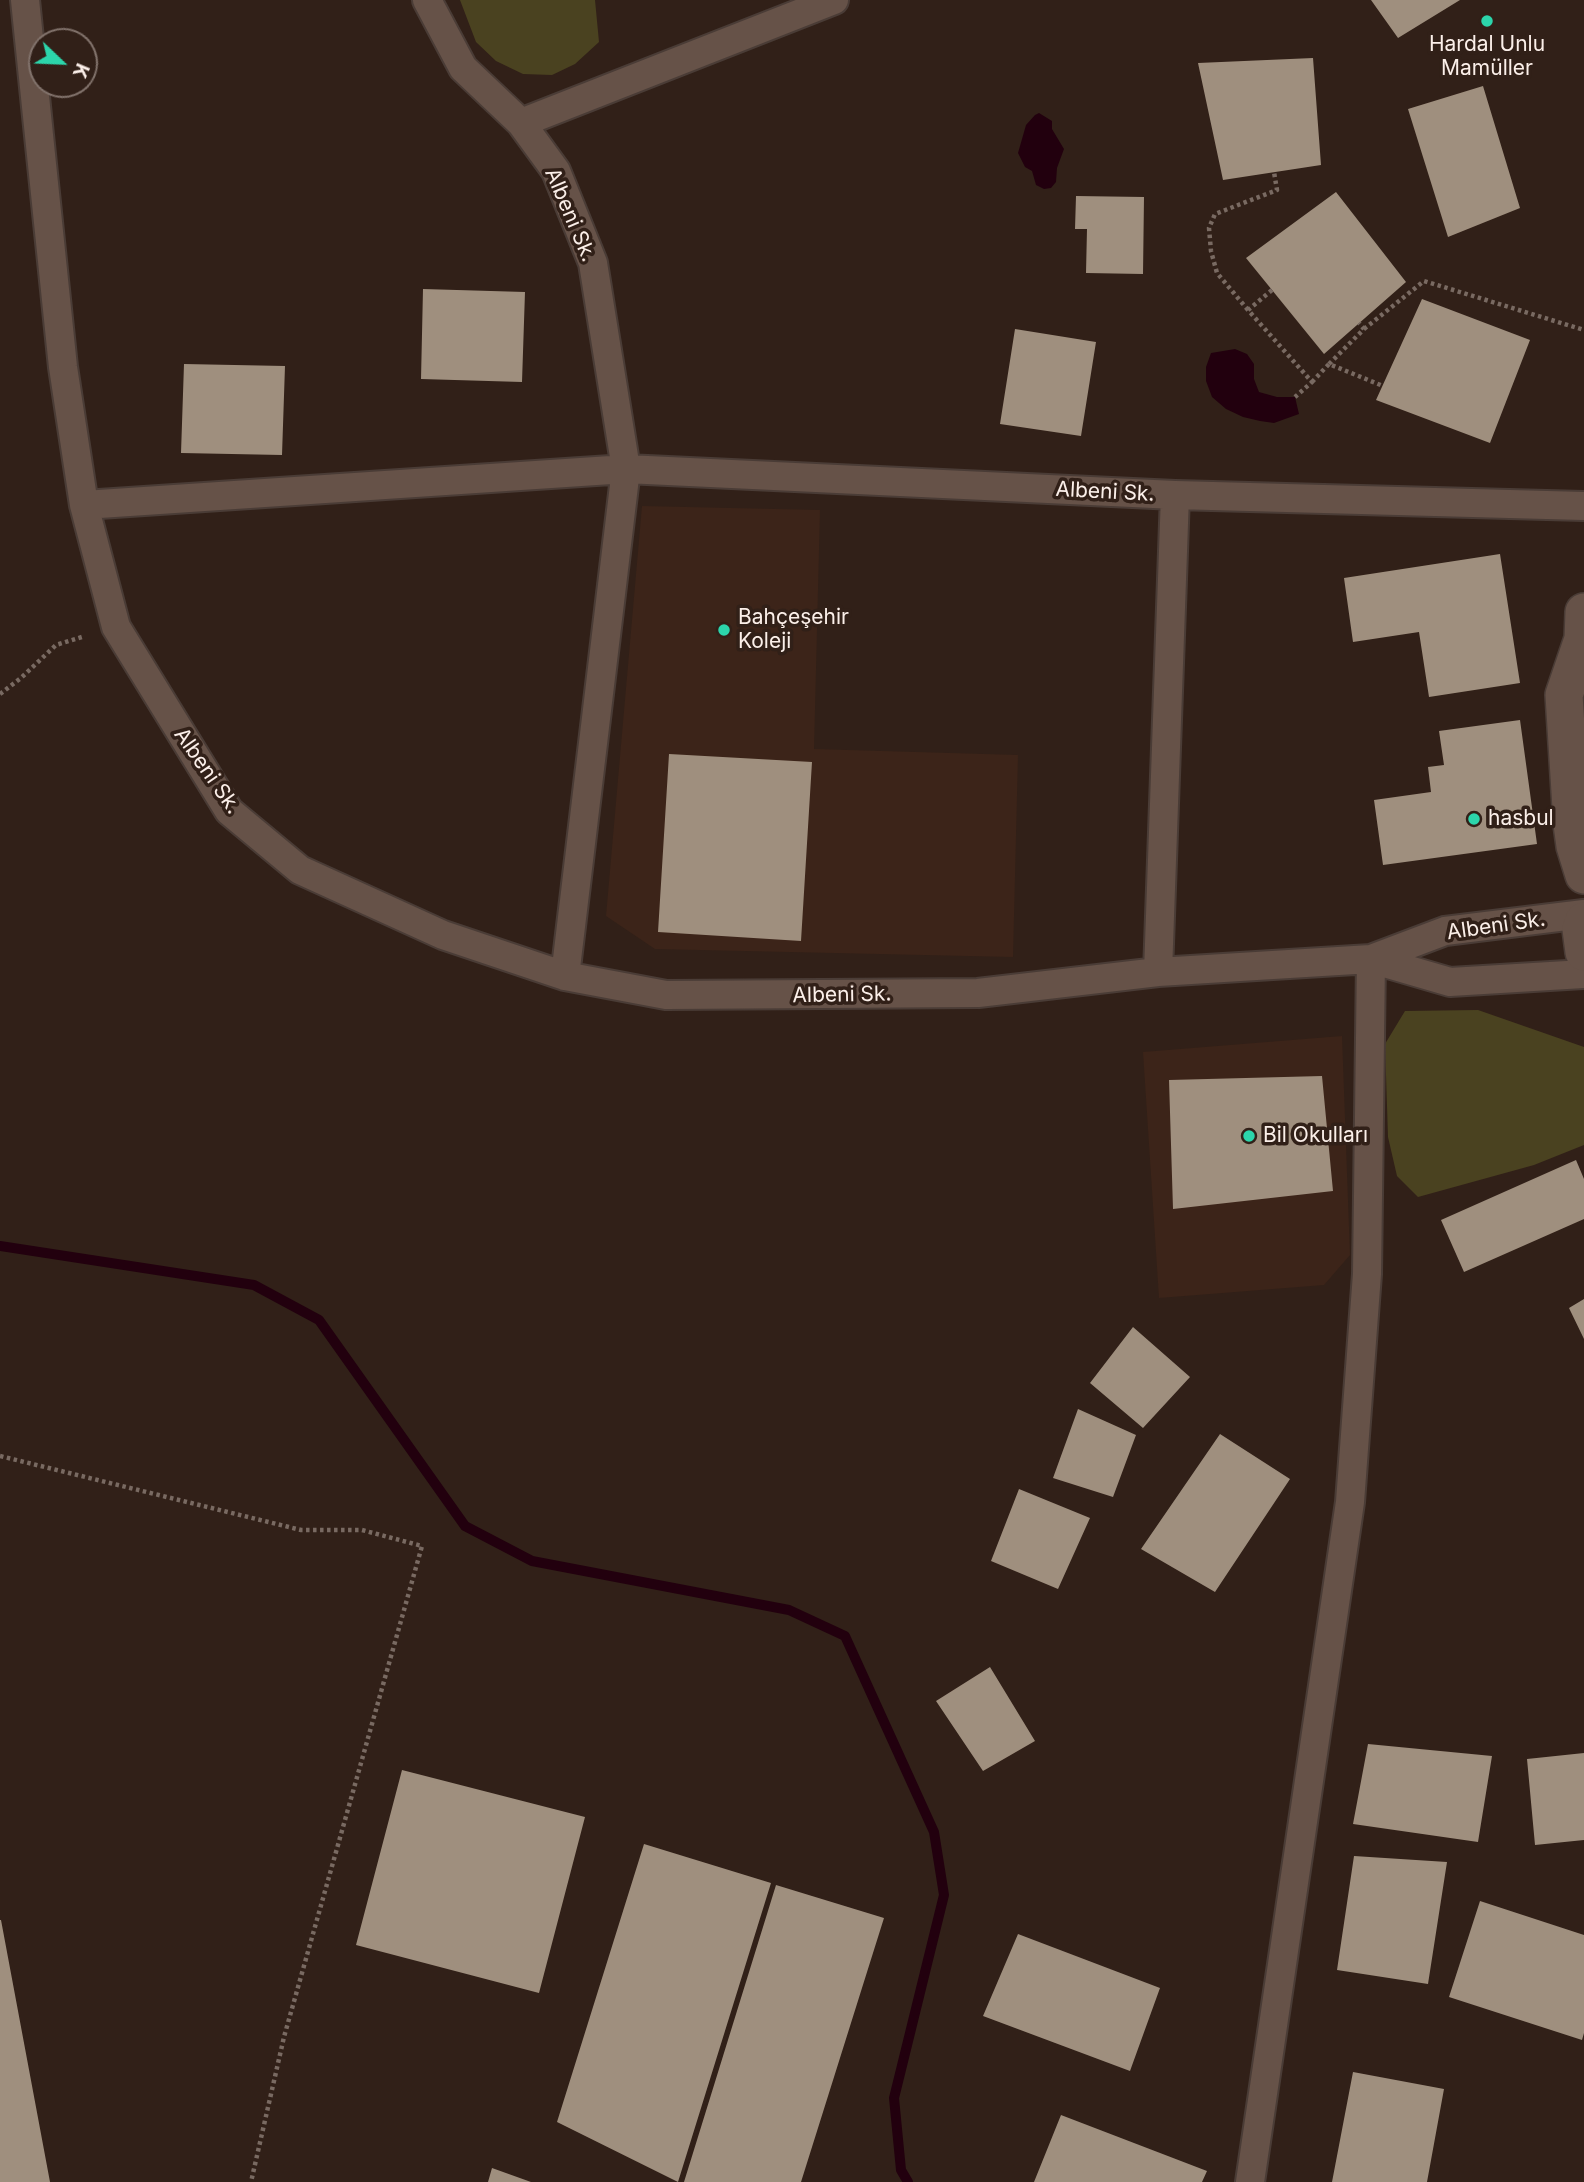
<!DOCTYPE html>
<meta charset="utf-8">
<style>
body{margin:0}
#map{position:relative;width:1584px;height:2182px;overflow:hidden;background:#312018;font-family:Inter,sans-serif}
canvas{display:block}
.north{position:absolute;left:28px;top:28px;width:70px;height:70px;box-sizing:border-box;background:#312018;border:2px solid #82736c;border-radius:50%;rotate:113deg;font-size:19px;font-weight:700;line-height:28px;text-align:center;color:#fbefe9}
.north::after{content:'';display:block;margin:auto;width:24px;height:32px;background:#2cd5ab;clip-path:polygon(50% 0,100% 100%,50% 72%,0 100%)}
</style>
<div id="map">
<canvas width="1584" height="2182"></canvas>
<div class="north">K</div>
</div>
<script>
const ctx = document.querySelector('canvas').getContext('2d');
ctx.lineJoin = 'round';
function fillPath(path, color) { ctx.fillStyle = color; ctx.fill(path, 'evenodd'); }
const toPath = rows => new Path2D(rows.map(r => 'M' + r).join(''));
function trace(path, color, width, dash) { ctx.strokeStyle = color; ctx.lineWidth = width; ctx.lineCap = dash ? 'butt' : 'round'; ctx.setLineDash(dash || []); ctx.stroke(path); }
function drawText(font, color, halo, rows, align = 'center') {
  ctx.font = font + ' Inter,sans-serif'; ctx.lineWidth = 7; ctx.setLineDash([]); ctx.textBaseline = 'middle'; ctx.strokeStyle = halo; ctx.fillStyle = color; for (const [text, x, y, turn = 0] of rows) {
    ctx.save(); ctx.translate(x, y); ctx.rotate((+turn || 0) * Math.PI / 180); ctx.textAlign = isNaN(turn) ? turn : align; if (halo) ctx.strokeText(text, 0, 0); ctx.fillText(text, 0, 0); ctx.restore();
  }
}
fillPath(toPath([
 [642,506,820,510,814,749,1018,755,1013,957,655,949,606,916],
 [1342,1036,1350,1255,1324,1285,1159,1298,1143,1052]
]), '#3c2419');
fillPath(toPath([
 [460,0,595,0,599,42,575,64,552,75,523,74,496,61,476,42],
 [1478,1010,1584,1047,1584,1145,1534,1165,1418,1197,1397,1176,1388,1137,1385,1044,1405,1011]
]), '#4a4220');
fillPath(toPath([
 [1039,113,1052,121,1052,129,1064,149,1057,168,1056,182,1051,188,1044,189,1036,185,1032,171,1025,167,1018,153,1026,125,1035,115],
 [1235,349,1247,354,1254,364,1254,379,1259,392,1277,397,1295,397,1299,414,1274,423,1260,421,1243,417,1226,409,1212,397,1206,381,1206,367,1211,353]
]), '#22000e');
trace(toPath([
 [0,1246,254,1285,319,1320,465,1526,532,1561,789,1610,845,1636,934,1832,944,1895,894,2098,901,2170,908,2182]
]), '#22000e', 10);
fillPath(toPath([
 [1371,0,1460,0,1398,38],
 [1313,58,1321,165,1223,180,1198,63],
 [1483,86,1520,208,1448,237,1408,109],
 [1336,192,1406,282,1324,354,1246,258],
 [1076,196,1144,197,1143,274,1086,273,1087,229,1075,229],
 [423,289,525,292,522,382,421,379],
 [1422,299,1530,340,1490,443,1376,400],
 [1015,329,1096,342,1081,436,1000,424],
 [184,364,285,366,282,455,181,453],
 [1500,554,1520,683,1429,697,1419,632,1353,642,1344,578],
 [1520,720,1537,844,1383,865,1374,800,1431,792,1428,767,1444,765,1439,731],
 [669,754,812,762,801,941,658,932],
 [1322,1076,1333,1191,1173,1209,1169,1080],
 [1576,1160,1584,1179,1584,1219,1464,1272,1441,1220],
 [1584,1299,1584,1339,1569,1308],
 [1133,1327,1190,1377,1143,1428,1090,1383],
 [1078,1409,1136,1435,1113,1497,1053,1478],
 [1220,1434,1290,1479,1215,1592,1141,1549],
 [1019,1489,1090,1518,1058,1589,991,1561],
 [990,1667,1035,1741,983,1771,936,1701],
 [1368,1744,1492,1756,1478,1842,1353,1824],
 [1584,1753,1584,1840,1535,1845,1527,1759],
 [402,1770,585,1817,539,1993,356,1945],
 [644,1844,771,1883,678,2182,557,2122],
 [1354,1856,1447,1862,1428,1984,1337,1970],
 [776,1885,884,1918,801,2182,684,2182],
 [1480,1901,1584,1935,1584,2033,1582,2040,1449,1997],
 [0,1920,1,1920,50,2182,0,2182],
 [1018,1934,1160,1988,1130,2071,983,2016],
 [1353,2072,1444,2089,1427,2182,1332,2182],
 [1061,2115,1207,2171,1202,2182,1034,2182],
 [492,2168,531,2182,488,2182]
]), '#9f8f7e');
const minor = toPath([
 [25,0,63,367,84,505,116,627,229,811,300,870,443,935,565,976,666,995,978,993,1158,972,1371,959,1445,931,1584,914],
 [427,0,463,68,521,123,556,171,593,263,626,469,565,976],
 [521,123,834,0],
 [84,505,626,469,1175,495,1584,506],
 [1371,959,1450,982,1584,974],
 [1158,972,1175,495],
 [1250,2182,1350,1502,1367,1274,1371,959]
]);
const tertiary = toPath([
 [1584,612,1583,639,1564,695,1572,824,1575,846,1584,875],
 [1584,921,1581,929,1584,952]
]);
trace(minor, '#4a3c36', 32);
trace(tertiary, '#4a3c36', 40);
trace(toPath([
 [1272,290,1248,310,1312,382,1295,397],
 [1248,310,1217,273,1211,251,1209,228,1215,214,1277,190,1274,172],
 [1364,329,1424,281,1584,330],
 [1329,364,1364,329,1359,323],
 [1312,382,1329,364,1383,386],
 [0,694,21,678,56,645,85,636],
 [0,1456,301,1530,362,1530,422,1546,284,2037,251,2182]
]), '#796a62', 4.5, [3.5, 3.5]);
trace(minor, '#665248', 28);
trace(tertiary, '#665248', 37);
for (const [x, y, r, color] of [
 [1487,21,7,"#2cd5ab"],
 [724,630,7,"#2cd5ab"],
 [1474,819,7,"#2cd5ab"],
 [1249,1136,7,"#2cd5ab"]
]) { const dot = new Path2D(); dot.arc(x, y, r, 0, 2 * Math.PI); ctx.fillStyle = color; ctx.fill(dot); trace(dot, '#312018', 2.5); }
drawText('21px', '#fbefe9', '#312018', [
 ["Hardal Unlu",1487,45,"center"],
 ["Mamüller",1487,69,"center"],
 ["Bahçeşehir",738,618],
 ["Koleji",738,642],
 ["hasbul",1488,819],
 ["Bil Okulları",1263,1136]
], 'left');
drawText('21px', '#fbefe9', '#312018', [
 ["Albeni Sk.",570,215,67],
 ["Albeni Sk.",1105,492,3],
 ["Albeni Sk.",207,771,55],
 ["Albeni Sk.",1496,926,-8],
 ["Albeni Sk.",842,995,-1]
]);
</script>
